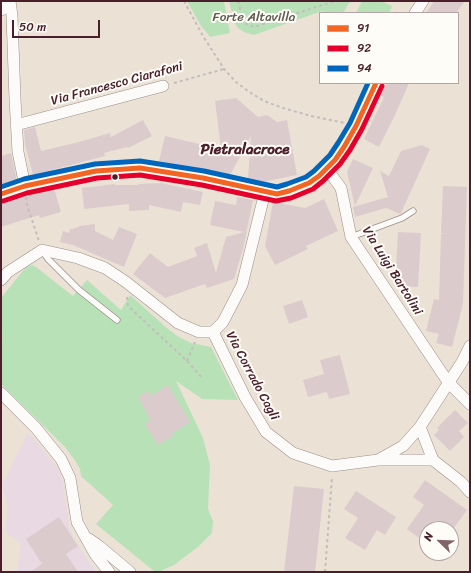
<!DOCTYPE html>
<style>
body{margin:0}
#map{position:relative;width:471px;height:573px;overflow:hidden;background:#ebe2d5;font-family:Sriracha,sans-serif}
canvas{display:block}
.frame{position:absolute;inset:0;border:2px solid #4a1f2b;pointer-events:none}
.legend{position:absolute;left:319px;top:12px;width:140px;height:72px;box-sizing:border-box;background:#fdfcf7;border:1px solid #b5a4a5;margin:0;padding:5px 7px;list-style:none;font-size:12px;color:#4a1f2b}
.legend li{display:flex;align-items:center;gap:8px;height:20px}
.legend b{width:20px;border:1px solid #b5a4a5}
.north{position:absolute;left:419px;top:521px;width:40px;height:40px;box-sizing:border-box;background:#fdfcf7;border:1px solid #b5a4a5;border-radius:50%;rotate:293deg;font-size:11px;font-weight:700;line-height:16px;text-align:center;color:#4a1f2b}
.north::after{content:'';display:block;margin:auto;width:14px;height:18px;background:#826366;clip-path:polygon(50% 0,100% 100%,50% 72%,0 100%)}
.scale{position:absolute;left:12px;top:20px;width:88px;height:18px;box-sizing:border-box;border:2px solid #4a1f2b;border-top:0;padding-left:5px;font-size:12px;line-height:14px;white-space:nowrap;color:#4a1f2b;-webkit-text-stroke:3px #fdfcf7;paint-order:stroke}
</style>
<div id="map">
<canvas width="471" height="573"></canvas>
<div class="frame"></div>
<ul class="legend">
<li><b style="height:5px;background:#f26522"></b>91</li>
<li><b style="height:5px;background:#e4002b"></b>92</li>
<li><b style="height:5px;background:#0065bd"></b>94</li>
</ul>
<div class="north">N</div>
<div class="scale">50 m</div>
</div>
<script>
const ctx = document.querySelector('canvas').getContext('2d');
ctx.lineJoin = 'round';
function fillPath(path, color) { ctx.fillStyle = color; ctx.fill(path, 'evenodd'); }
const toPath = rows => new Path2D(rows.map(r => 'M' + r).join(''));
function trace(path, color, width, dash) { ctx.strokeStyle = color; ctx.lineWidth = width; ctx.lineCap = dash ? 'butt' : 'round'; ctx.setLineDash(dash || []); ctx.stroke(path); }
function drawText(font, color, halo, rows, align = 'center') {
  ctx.font = font + ' Sriracha,sans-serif'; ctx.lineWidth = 4; ctx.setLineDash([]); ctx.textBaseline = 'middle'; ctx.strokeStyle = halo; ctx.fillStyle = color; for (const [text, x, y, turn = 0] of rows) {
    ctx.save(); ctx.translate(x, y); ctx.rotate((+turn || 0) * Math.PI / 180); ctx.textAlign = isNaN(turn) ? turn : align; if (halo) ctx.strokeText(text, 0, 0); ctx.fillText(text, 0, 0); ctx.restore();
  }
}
fillPath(toPath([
 [27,432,35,440,59,470,63,481,69,526,74,539,96,572,17,572,21,543,6,533,7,504,2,484,23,443]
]), '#e9d9e3');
fillPath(toPath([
 [187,1,224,1,230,33,210,37,201,26],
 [229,1,352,1,349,3,343,13,326,13,322,11,254,35,244,32,238,28,234,22],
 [362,1,381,1,392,6,389,13,356,13],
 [32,265,36,267,73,296,87,280,121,310,130,295,168,329,179,337,191,343,211,347,238,400,202,399,176,381,203,438,210,465,208,509,213,521,212,533,198,547,174,565,158,572,155,572,96,524,113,505,81,476,80,469,76,462,65,447,1,384,1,338,3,336,1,334,1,298,26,267]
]), '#b9e1b8');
fillPath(toPath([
 [434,1,465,1,456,13,426,13],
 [387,83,409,83,395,115,379,147,364,139,384,97,381,96],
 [236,98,258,117,267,115,277,122,287,120,297,175,262,182,248,179,251,136,229,177,159,161,165,136,221,149,215,101],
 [143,120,152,136,128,148,127,147,104,153,105,156,33,175,25,144,24,130,35,127,41,151,79,142,110,133,111,137],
 [422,145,430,149,401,213,400,214,386,208,355,217,353,207,388,197,380,171,389,176,401,151],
 [11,153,17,181,1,187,1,156],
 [353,159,373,168,355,206,347,172],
 [161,183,203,192,200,205,183,202,181,212,149,205,149,210,129,211,129,204,84,209,82,188,115,184,115,185,138,185,138,184],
 [443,186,467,187,463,304,452,347,436,343,439,334,426,331,434,299,439,300,441,234,445,234,441,233],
 [54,188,61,212,40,218,39,215,1,227,1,201,21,195,21,198],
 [237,197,253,200,243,249,234,279,207,288,205,284,165,298,133,274,150,253,168,267,197,256,194,248,207,243,216,273,226,237,244,232,210,225,215,201,236,205],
 [324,199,338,231,306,246,308,249,275,265,265,246,273,202,305,208],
 [95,224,95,231,113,240,119,227,137,234,124,267,73,245,60,242,63,231,69,233,70,229,74,229,74,228,79,227,79,226],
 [398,232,421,233,418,287,395,286],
 [302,300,308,317,289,324,283,306],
 [340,355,350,394,329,399,327,392,308,397,303,380,324,374,320,360],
 [168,385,190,422,172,433,174,435,158,445,145,424,151,420,138,397,148,391,151,396],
 [455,410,468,423,459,431,464,437,450,451,434,435,439,430,437,428],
 [425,480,467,510,453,529,427,529,427,534,422,540,407,529,424,505,413,497],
 [294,486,324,489,315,572,284,572],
 [356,491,396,517,385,535,377,530,365,550,345,538,358,518,344,509],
 [59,517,78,546,66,554,78,572,30,572,42,564,26,539]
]), '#dccbcc');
const service = toPath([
 [351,237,402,218,413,211],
 [43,252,48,259,79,290,117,320]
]);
const minor = toPath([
 [10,1,12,16,15,99,18,152,25,186],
 [415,13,423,1],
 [16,125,163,86],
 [327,169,341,188,351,237,448,382,470,404],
 [1,194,25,186,96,171,140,168,203,178,265,192,277,194,289,191,309,183,319,176,335,160,344,147,356,126,376,83],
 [1,280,8,272,42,250,78,258,105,268,126,282,178,323,199,332,213,332,223,322,242,285,265,192],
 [213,332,245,397,266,432,293,453,332,466,378,460,403,446,420,427,462,362,470,346],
 [1,393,36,428,61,459,70,478,77,522,95,554,109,572],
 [420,427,433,460],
 [379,460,433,460,461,482,470,492],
 [89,539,99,546,130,572]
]);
const secondary = toPath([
 [1,8,5,1]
]);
trace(service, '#9a8e8a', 7);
trace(minor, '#9a8e8a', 12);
trace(secondary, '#9a8e8a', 16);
trace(toPath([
 [184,1,203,36,224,69,236,82,248,91,264,101,283,108,311,116,345,123],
 [238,1,244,23,254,27,335,1],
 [174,83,224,69],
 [26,197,27,205,39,241],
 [127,297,128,306,187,361,202,378],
 [187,361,195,342],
 [325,572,332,477]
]), '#c3bdbc', 2, [3, 3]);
trace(service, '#fcfbf9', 5.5);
trace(minor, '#fcfbf9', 11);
trace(secondary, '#fcfbf9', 15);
trace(toPath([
 [1,194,25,186,96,171,140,168,203,178,277,194,289,191,309,183,319,176,335,160,344,147,356,126,376,83]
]), '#f26522', 5);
trace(toPath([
 [3,201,27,193,97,178,140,175,202,185,276,201,291,198,313,189,323,181,340,164,350,150,362,129,382,86]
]), '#e4002b', 5);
trace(toPath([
 [1,187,24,179,95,164,140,161,204,171,277,187,287,184,306,177,314,171,330,155,338,143,350,123,368,83]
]), '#0065bd', 5);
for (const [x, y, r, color] of [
 [115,177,3.5,"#4a1f2b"]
]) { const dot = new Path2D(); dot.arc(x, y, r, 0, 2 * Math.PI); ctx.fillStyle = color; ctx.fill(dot); trace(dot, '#fdfcf7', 1.5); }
drawText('13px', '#5f594e', '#fdfcf7', [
 ["Forte Altavilla",254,18]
]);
drawText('13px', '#4a1f2b', '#fdfcf7', [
 ["Via Francesco Ciarafoni",117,84,-15],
 ["Via Luigi Bartolini",392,271,58],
 ["Via Corrado Cagli",252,376,62]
]);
drawText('bold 15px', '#4a1f2b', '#fdfcf7', [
 ["Pietralacroce",245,150]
]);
</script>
